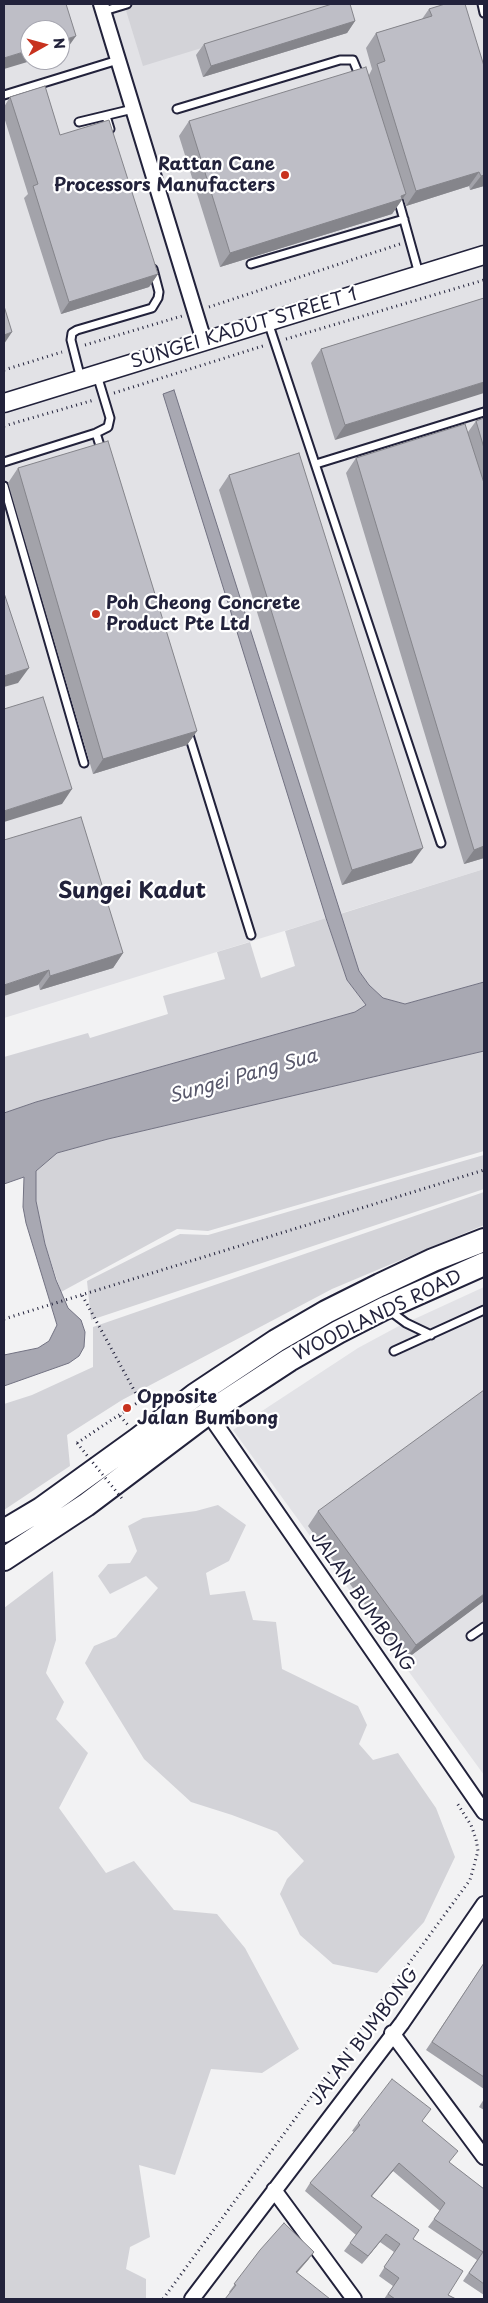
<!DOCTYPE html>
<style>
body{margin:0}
#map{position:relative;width:488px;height:2303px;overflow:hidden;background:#f2f2f3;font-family:"Playpen Sans",sans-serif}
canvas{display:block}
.frame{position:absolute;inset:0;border:5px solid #22223b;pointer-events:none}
.north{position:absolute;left:20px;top:20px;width:50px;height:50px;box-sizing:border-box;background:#fff;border:1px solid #a7a7b1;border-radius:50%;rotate:83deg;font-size:14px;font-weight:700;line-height:20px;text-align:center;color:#22223b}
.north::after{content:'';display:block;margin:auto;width:18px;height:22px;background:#c8321e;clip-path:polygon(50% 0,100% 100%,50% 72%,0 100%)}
</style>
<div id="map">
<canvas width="488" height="2303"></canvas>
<div class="frame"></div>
<div class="north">N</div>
</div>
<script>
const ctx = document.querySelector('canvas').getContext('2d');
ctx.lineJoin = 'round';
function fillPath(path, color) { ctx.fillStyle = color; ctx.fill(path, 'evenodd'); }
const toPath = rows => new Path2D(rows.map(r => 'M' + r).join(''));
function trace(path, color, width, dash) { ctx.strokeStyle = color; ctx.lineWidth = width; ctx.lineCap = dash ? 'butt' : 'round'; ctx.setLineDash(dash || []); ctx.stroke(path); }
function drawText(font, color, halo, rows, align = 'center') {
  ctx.font = font + ' "Playpen Sans",sans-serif'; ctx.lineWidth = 4.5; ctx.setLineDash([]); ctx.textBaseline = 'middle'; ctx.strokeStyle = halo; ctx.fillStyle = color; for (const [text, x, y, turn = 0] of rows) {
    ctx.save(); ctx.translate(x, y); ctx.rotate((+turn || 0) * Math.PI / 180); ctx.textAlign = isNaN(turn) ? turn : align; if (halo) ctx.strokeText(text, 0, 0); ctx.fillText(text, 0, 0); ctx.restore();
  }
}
fillPath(toPath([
 [4,4,484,4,484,869,4,1018],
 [30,30,60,30,60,60,30,60],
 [484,1287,484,1775,233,1430,358,1348,397,1327]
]), '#e2e2e6');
fillPath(toPath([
 [124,4,345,4,143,66],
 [484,869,484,982,405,1004,383,998,369,985,359,971,340,914],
 [326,918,347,980,366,1005,355,1012,36,1102,4,1113,4,1057,88,1033,90,1038,168,1014,163,996,225,979,217,952,250,942,261,978,295,966,285,931],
 [484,1051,484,1151,208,1231,177,1229,61,1292,45,1244,36,1201,36,1171,57,1153,108,1139],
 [484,1155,484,1189,91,1320,87,1281,180,1234,208,1235],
 [484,1192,484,1225,332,1289,122,1400,67,1435,70,1466,4,1510,4,1404,32,1395,93,1367,93,1327],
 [218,1505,246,1525,229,1561,206,1573,210,1595,245,1591,253,1620,276,1622,282,1669,358,1706,367,1725,359,1744,373,1760,398,1753,436,1808,455,1857,424,1922,377,1973,333,1964,300,1935,280,1894,287,1879,304,1861,277,1832,232,1815,191,1802,144,1759,85,1663,94,1646,116,1637,158,1588,146,1576,110,1594,98,1576,108,1564,130,1563,137,1551,128,1526,143,1518,196,1511],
 [53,1571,56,1640,46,1673,64,1702,56,1719,88,1753,59,1808,106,1873,134,1861,174,1910,217,1914,245,1948,299,2049,262,2073,211,2069,175,2175,139,2165,150,2237,130,2247,126,2269,146,2279,146,2299,4,2299,4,1608]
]), '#d3d3d8');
const water = toPath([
 [174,390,359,971,369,985,383,998,405,1004,484,982,484,1051,108,1139,57,1153,36,1171,36,1201,45,1244,56,1280,68,1308,81,1320,85,1332,84,1347,79,1356,69,1363,4,1386,4,1355,38,1348,49,1341,57,1325,26,1223,23,1207,24,1177,4,1184,4,1113,36,1102,355,1012,366,1005,347,980,326,918,163,394,174,390]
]);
fillPath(water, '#a8a8b2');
trace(water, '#727282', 1);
const service = toPath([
 [482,4,484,13],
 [104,11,127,4],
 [4,95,118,60],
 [177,109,340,60,353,60,360,77],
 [106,116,110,129],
 [79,122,133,109],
 [397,195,419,274],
 [251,264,404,219],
 [268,322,441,843],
 [81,379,71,340,72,333,77,330,152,308,158,298,159,292,153,269],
 [96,433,102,452],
 [4,462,96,433,108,427,110,418,97,375],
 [316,464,484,412],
 [4,486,84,763],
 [188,732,251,935],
 [390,1311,406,1323,431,1335],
 [394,1351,484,1310],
 [471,1636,484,1627]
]);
const minor = toPath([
 [101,4,204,341],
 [208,1413,484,1812],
 [392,2033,484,2157],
 [274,2190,354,2299],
 [192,2299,402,2023,484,1904]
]);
const tertiary = toPath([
 [4,403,484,255]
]);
const primary = toPath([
 [4,1531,41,1509,138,1439,195,1395,276,1341,326,1312,380,1285,433,1260,484,1240],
 [4,1559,86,1505,208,1413,289,1360,338,1332,385,1308,484,1264]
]);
trace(service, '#22223b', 11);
trace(minor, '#22223b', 18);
trace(tertiary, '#22223b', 21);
trace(primary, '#22223b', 26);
trace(toPath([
 [209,307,400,244],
 [286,339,484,280],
 [85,345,182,316],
 [4,370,62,352],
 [114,393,266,345],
 [4,426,94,400],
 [4,1319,484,1170],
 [120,1416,128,1425],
 [77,1443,140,1401,82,1295],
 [163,2299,470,1880,478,1851,476,1839,471,1825,457,1803]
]), '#22223b', 3, [1, 4]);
trace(service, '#fff', 7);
trace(minor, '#fff', 14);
trace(tertiary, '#fff', 18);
trace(primary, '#fff', 22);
trace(toPath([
 [77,1443,124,1501]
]), '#22223b', 3, [1, 4]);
fillPath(toPath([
 [429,9,484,66,484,186,470,190,469,186,406,206,403,198,392,214,220,267,179,136,189,121,369,75,372,69,366,48,376,33,422,19],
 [355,21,347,33,203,77,196,55,204,44],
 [10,97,60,135,158,274,149,287,61,314,24,198,28,194,4,117,4,107],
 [484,298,335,440,311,363,321,349],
 [484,418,484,858,464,864,346,473,356,458,468,432,476,421],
 [18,468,197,731,187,745,93,774,8,483],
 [229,475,412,863,342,885,219,490],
 [4,840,123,953,113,968,40,990],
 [318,1511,484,1601,405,1660,308,1526],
 [484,1963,484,2089,426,2050],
 [484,2099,484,2110,479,2107],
 [358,2123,450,2163,484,2189,484,2295,463,2281,477,2260,428,2227,440,2211,393,2171,372,2196,413,2239,448,2295,456,2299,384,2299,393,2286,379,2276,394,2252,380,2242,362,2264,344,2251,356,2235,305,2191,310,2183,354,2132,352,2131],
 [260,2250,314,2252,308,2260,297,2273,230,2293,229,2292]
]), '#a3a3aa');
fillPath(toPath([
 [355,21,347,33,203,77,211,66],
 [76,36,66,50,60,52,60,41],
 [30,50,30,60,34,60,4,69,4,58],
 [479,172,469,186,406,206,416,191],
 [484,175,484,186,470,190,481,176],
 [406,194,392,214,220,267,230,253],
 [158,274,149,287,61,314,69,302],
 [12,332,4,344,4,335],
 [484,382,484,393,335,440,345,425],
 [29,668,18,683,4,687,4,676],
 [197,731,187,745,93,774,103,759],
 [72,789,62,804,4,822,4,811],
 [484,846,484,858,464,864,474,850],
 [423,848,412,863,342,885,352,870],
 [123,953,113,968,40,990,50,976],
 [49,970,38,985,4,996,4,985],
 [484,1594,484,1601,405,1660,416,1645],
 [399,2163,393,2171,365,2204,371,2196],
 [386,2234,380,2242,362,2264,368,2256],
 [314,2252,308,2260,290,2280,296,2272]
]), '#85858b');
const building = toPath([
 [4,4,66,4,76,36,60,41,60,30,30,30,30,50,4,58,4,4],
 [332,4,350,4,355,21,211,66,204,44,332,4],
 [445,4,465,4,484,66,484,175,481,176,479,172,416,191,377,64,385,61,376,33,432,16,429,9,445,4],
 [366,67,406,194,401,196,402,199,230,253,189,121,366,67],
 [45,86,60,135,109,120,158,274,69,302,33,186,38,184,10,97,45,86],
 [484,298,484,382,345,425,321,349,484,298],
 [4,306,12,332,4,335,4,306],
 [484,418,484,448,476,421,484,418],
 [465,424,484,483,484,846,474,850,356,458,465,424],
 [108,441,197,731,103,759,18,468,108,441],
 [299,453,423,848,352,870,229,475,299,453],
 [4,593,29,668,4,676,4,593],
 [43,697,72,789,4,811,4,709,43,697],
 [81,817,123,953,50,976,49,970,4,985,4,840,81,817],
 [484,1390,484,1594,416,1645,318,1511,484,1390],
 [484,1963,484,2077,432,2042,484,1963],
 [392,2079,431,2109,422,2121,458,2151,449,2162,484,2189,484,2284,469,2273,483,2252,434,2219,445,2203,399,2163,371,2196,419,2230,413,2239,463,2271,448,2295,456,2299,395,2299,388,2294,399,2278,384,2267,400,2244,386,2234,368,2256,350,2243,362,2227,310,2183,360,2125,358,2123,392,2079],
 [284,2223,314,2252,296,2272,330,2299,225,2299,236,2285,234,2284,260,2250,284,2223]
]);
fillPath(building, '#bebec6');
trace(building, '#85858b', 1);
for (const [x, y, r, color] of [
 [285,175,5,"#c8321e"],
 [96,614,5,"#c8321e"],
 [127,1408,5,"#c8321e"]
]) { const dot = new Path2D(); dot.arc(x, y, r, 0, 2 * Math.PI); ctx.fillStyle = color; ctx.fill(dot); trace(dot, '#fff', 2); }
drawText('bold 18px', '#22223b', '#fff', [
 ["Rattan Cane",275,165,"right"],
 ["Processors Manufacters",275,186,"right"],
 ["Poh Cheong Concrete",106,604],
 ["Product Pte Ltd",106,625],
 ["Opposite",137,1398],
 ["Jalan Bumbong",137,1419]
], 'left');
drawText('18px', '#22223b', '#fff', [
 ["SUNGEI KADUT STREET 1",244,329,-17],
 ["WOODLANDS ROAD",378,1316,-26],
 ["JALAN BUMBONG",362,1602,55],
 ["JALAN BUMBONG",365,2037,-53]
]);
drawText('italic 19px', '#58586b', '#fff', [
 ["Sungei Pang Sua",243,1077,-16]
]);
drawText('bold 22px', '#22223b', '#fff', [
 ["Sungei Kadut",132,892]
]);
</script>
